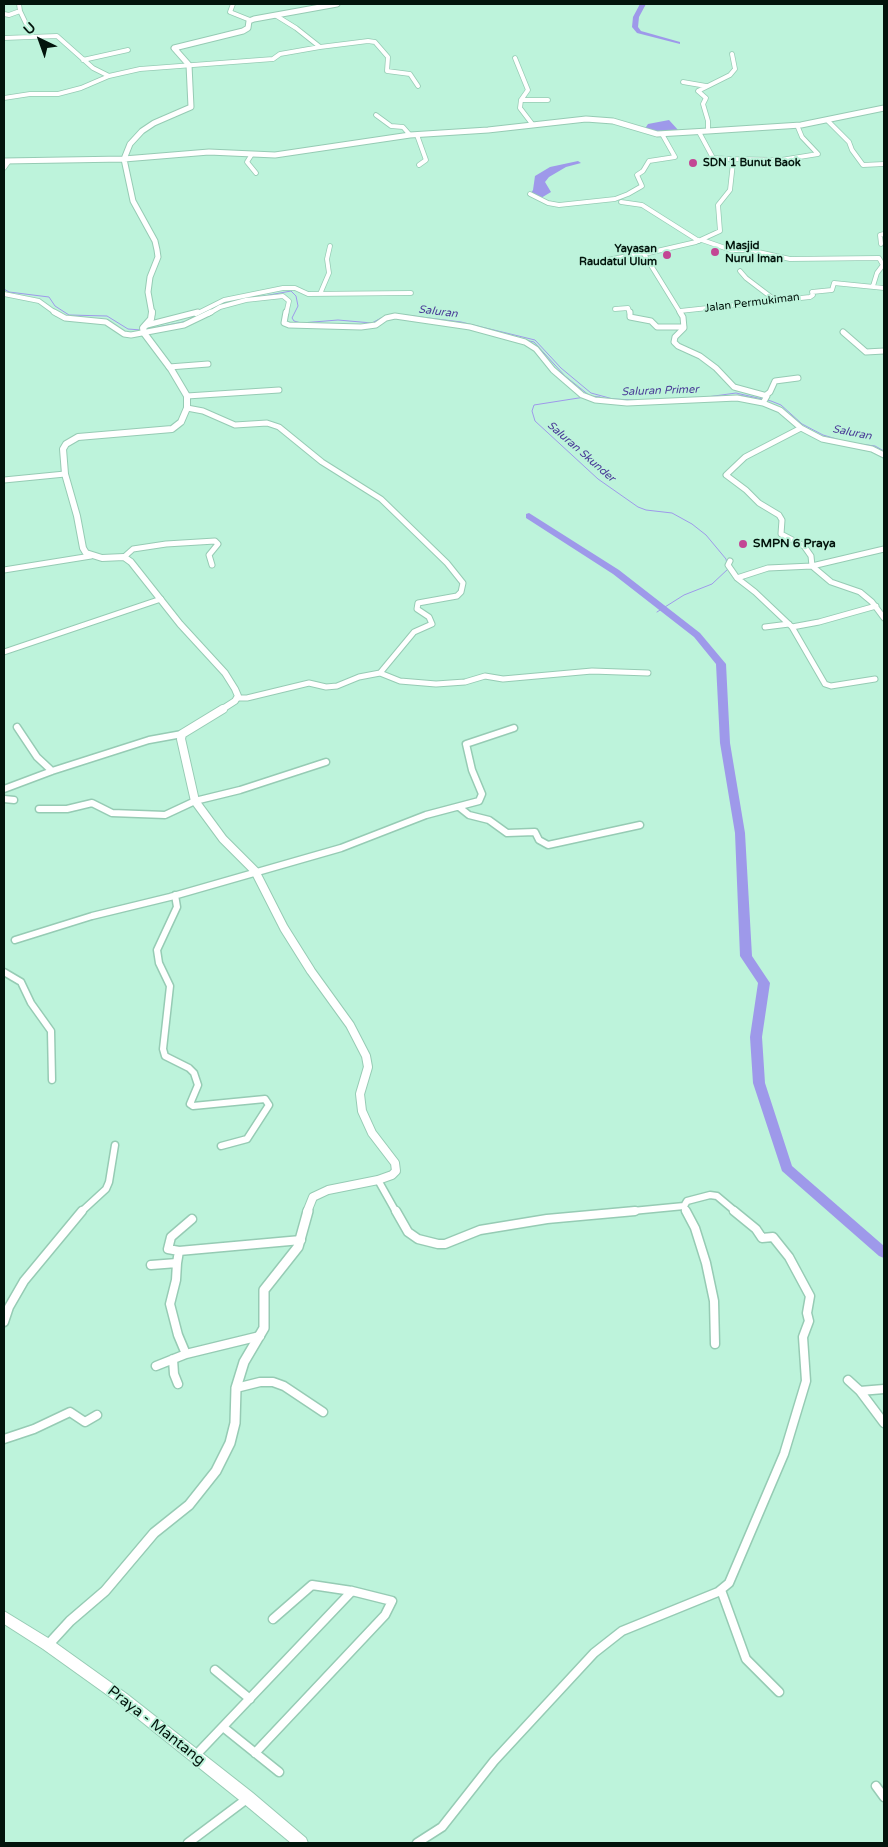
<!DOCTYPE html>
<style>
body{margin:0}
#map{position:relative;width:888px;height:1847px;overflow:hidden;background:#bdf3db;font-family:"Varela Round",sans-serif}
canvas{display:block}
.frame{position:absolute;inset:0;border:5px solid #02140c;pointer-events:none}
.north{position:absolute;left:15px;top:15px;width:50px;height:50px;-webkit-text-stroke:4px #bdf3db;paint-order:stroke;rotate:318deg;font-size:14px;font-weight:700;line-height:20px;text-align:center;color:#02140c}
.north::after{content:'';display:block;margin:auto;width:18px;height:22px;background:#02140c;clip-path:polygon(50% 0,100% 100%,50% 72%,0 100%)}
</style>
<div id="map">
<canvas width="888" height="1847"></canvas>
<div class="frame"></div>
<div class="north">U</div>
</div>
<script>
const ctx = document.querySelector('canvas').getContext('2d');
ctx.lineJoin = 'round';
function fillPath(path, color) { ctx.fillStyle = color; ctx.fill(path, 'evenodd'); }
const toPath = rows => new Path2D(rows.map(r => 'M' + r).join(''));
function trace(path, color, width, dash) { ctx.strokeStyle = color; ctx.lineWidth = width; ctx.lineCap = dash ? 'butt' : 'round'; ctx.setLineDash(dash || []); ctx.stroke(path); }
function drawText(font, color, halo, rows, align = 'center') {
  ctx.font = font + ' "Varela Round",sans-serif'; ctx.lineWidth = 4; ctx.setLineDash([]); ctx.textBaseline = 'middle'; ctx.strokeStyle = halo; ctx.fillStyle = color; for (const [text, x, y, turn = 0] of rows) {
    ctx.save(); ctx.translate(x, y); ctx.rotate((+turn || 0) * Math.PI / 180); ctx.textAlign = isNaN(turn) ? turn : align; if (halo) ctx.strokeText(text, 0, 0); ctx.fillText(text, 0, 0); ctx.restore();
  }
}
fillPath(toPath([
 [669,120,679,131,679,135,644,130,648,124],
 [578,161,581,163,566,167,549,177,545,182,551,192,541,198,531,193,533,190,535,176,550,167]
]), '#9e99ea');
trace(toPath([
 [4,289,9,292,49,297,55,306,69,315,107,316,128,329,141,330],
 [220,304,291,291,296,296,298,306,292,318,294,321,301,323,338,320,372,323,381,318],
 [405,315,461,322,535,340,561,368,591,393,613,399,635,400],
 [158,327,188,321],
 [491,330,520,338],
 [525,340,534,342,565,376,590,396,600,397],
 [732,396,739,395,757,399],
 [585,397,534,405,532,411,535,421,598,479,638,507,646,510,672,513,692,524,706,535,726,559,727,564],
 [707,397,736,393,771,401,781,405,802,424,823,435,840,440],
 [635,400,645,400],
 [766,402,780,408],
 [859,444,875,446,884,451],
 [657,612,684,595,712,584,728,569]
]), '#9e99ea', 1);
fillPath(toPath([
 [640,4,646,4,639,17,638,27,641,31,680,42,680,44,637,33,632,27,633,17,640,4],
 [529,513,619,570,700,633,726,664,730,743,745,833,752,956,770,983,762,1037,765,1083,792,1166,884,1246,884,1258,879,1256,782,1171,753,1083,750,1037,758,983,740,956,735,833,720,743,716,664,694,637,613,574,526,518,526,514,529,513]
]), '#9e99ea');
const minorFar3 = toPath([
 [19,4,20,11,32,36],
 [233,4,230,12,250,20],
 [4,14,9,15,20,11],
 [275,15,296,28,320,47,368,41,375,42,388,57,387,71,410,74,418,86],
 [4,38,57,36,93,68,109,76],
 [515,58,528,90,521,100,520,108,533,125],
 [83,60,128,50],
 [683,82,706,86],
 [4,98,30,94,58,94,81,88,109,76,140,69,273,59,280,54,320,47],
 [521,100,548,100],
 [376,115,391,126,403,127,410,135],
 [828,121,849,142,852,150,863,165,884,164],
 [708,131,708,121,703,104,706,98,698,91,730,75,735,69,732,54],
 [417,135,426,160,419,165],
 [252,154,247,162,256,173],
 [731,159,781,160,818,154,802,137,797,125],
 [4,168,9,161],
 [530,194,548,203,559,205,615,199,628,194,642,186,637,175,643,171,649,161,675,157,662,134],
 [621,202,642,205,699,241],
 [702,240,731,250,749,250,790,259,879,258,883,265,877,273,873,286],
 [881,244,880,235,884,234],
 [591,263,644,253],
 [740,271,746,278,775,300],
 [4,294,39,301,57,314],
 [320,294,329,273,327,259,330,246],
 [615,309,628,308,630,314],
 [680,311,810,297,813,295,812,292,832,290,834,283,884,288],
 [196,314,224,300,283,288,295,288,308,294,411,293],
 [208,314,220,307,246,300,283,296,289,301,286,314],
 [681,314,644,254,696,242,720,231,718,205,730,190,733,163,731,159,713,158,699,132]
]);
const minorFar2 = toPath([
 [54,312,65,318,106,322,124,334,131,335,184,325,211,312],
 [286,312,284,323,289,325,361,327,376,325,386,318,395,316,470,327,525,342,536,349,553,370,582,395,595,400,627,403,737,398,763,403],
 [630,312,630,317,651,321,657,327,684,327],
 [680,312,683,317,684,328,675,337,674,342,678,346,700,356,716,368,734,387,767,396,763,403,780,410,801,428],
 [147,325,198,312],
 [843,332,866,352,884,351],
 [169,367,208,364],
 [187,396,279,390],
 [765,396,770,392,775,381,798,378],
 [187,408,203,411,235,425,267,423,279,427,322,462,381,499,447,563,463,583,461,592,457,596,418,603,417,609,429,617,432,624,414,632,380,673,359,677,337,686,326,687,309,683,247,698,237,698],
 [884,455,872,449,822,439,801,428,745,457,726,475,746,490,759,503,779,515,782,520,781,534,804,546,811,556,812,566,831,582,860,592,872,602,884,618],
 [4,480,65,474],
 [124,557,133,549,166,544,215,541,218,544,209,555,212,565],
 [730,561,728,565,737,578,755,592,792,627,819,622,876,606],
 [4,570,91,556],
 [737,578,768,568,812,566,884,549],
 [765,627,789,624],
 [792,627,825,684,831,686,875,679],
 [4,652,161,599],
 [380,673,400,681,436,684,465,682,485,676,503,679,592,671,648,673]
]);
const minorFar1 = toPath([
 [17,727,37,757,52,771],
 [4,789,52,771,149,740,182,734],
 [4,799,14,800],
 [459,807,469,815,489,820,507,833,535,832,539,840,548,845,640,825],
 [39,809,67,809,92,803,112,813,165,815,195,801,240,790,326,762],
 [175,895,177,907,157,950,159,963,170,986,163,1049,165,1056,189,1068,194,1073,198,1085,190,1104,193,1106,265,1099,269,1105,247,1139,221,1146],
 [15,940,92,916,170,897,341,848,426,815,479,801,482,794,472,770,466,744,514,728],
 [4,972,21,982,31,1003,51,1031,52,1080],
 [378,1180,396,1212],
 [684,1206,686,1212],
 [81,1212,106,1189,109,1182,115,1145],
 [622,1212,684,1206,687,1201,710,1195,717,1196,736,1212]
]);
const minor = toPath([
 [396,1211,408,1232,418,1239,438,1244,445,1244,480,1230,547,1219,635,1211],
 [686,1211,695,1228,706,1263,714,1301,715,1344],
 [179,1251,168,1249,171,1237,192,1219],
 [177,1263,176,1280,170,1304,178,1335,186,1354],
 [151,1265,177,1263,179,1251,301,1240],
 [4,1322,9,1307,24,1281,82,1211],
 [173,1359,174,1374,178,1384],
 [156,1366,186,1354,260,1336],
 [848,1380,860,1391,884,1423],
 [236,1388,260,1382,273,1382,284,1386,323,1412],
 [860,1391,884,1389],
 [4,1439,34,1429,70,1412,85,1422,97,1415],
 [721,1590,746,1659,779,1692],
 [215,1670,250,1699],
 [223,1727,279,1772],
 [255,1753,385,1615,392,1601,352,1591,312,1585,273,1619],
 [195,1756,352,1591],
 [876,1786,884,1797],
 [188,1843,248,1798],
 [417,1843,442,1827,494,1761,594,1653,622,1631,718,1592,729,1583,784,1454,806,1381,803,1337,809,1321,807,1313,810,1296,789,1257,773,1237,762,1238,756,1229,734,1211]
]);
const tertiaryFar3 = toPath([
 [4,161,124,159,209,152,275,155,410,135,488,130,586,119,613,121,657,134,708,131,801,125,884,108],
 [152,314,148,292,150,277,158,257,157,250,155,241,133,201,124,159,130,144,142,131,154,123,191,107,189,65,174,48,243,31,248,28,249,21,254,19,337,4]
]);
const tertiaryFar2 = toPath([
 [152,312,151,319,143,328,144,333,171,369,187,396,187,408,181,422,172,429,78,437,66,444,63,449,65,474,77,516,83,548,86,553,102,558,124,557,131,562,180,624,225,673,235,689,238,696,235,701,221,710]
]);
const tertiaryFar1 = toPath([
 [223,709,182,734,181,739,195,801,223,839,255,871,284,928,311,971,350,1025,366,1056,368,1067,360,1094,362,1111,372,1133,395,1163,396,1171,392,1175,378,1180,328,1190,313,1197,307,1212]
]);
const tertiary = toPath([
 [48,1645,70,1621,105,1591,154,1533,189,1505,216,1471,230,1443,235,1423,236,1388,244,1362,264,1328,264,1290,298,1247,308,1211]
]);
const primary = toPath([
 [4,1611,53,1641,127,1694,253,1793,306,1838,308,1843,291,1843,243,1803,117,1702,43,1649,4,1624,4,1611]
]);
trace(minorFar3, '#96cbb4', 5.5);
trace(minorFar2, '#96cbb4', 7);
trace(minorFar1, '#96cbb4', 9);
trace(minor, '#96cbb4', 11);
trace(tertiaryFar3, '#96cbb4', 7);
trace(tertiaryFar2, '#96cbb4', 8);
trace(tertiaryFar1, '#96cbb4', 10);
trace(tertiary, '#96cbb4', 12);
trace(primary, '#96cbb4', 2);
trace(minorFar3, '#fff', 4);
trace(minorFar2, '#fff', 5);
trace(minorFar1, '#fff', 6);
trace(minor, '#fff', 8);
trace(tertiaryFar3, '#fff', 5);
trace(tertiaryFar2, '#fff', 6);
trace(tertiaryFar1, '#fff', 8);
trace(tertiary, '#fff', 9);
fillPath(primary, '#fff');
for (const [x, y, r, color] of [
 [693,163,5,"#c34694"],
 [715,252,5,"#c34694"],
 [667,255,5,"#c34694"],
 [743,544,5,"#c34694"]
]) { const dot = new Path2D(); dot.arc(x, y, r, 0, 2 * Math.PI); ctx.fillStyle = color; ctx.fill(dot); trace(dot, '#bdf3db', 2); }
drawText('bold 11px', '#02140c', '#bdf3db', [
 ["SDN 1 Bunut Baok",703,163],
 ["Masjid",725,246],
 ["Nurul Iman",725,259],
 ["Yayasan",657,249,"right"],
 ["Raudatul Ulum",657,262,"right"]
], 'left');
drawText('11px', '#02140c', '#bdf3db', [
 ["Jalan Permukiman",752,303,-7]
]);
drawText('italic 11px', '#483996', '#bdf3db', [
 ["Saluran",438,312,7],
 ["Saluran Primer",660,391,-2],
 ["Saluran",852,433,11],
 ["Saluran Skunder",581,452,41]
]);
drawText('bold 12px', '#02140c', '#bdf3db', [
 ["SMPN 6 Praya",753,544]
], 'left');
drawText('15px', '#02140c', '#bdf3db', [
 ["Praya - Mantang",156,1726,38]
]);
</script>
